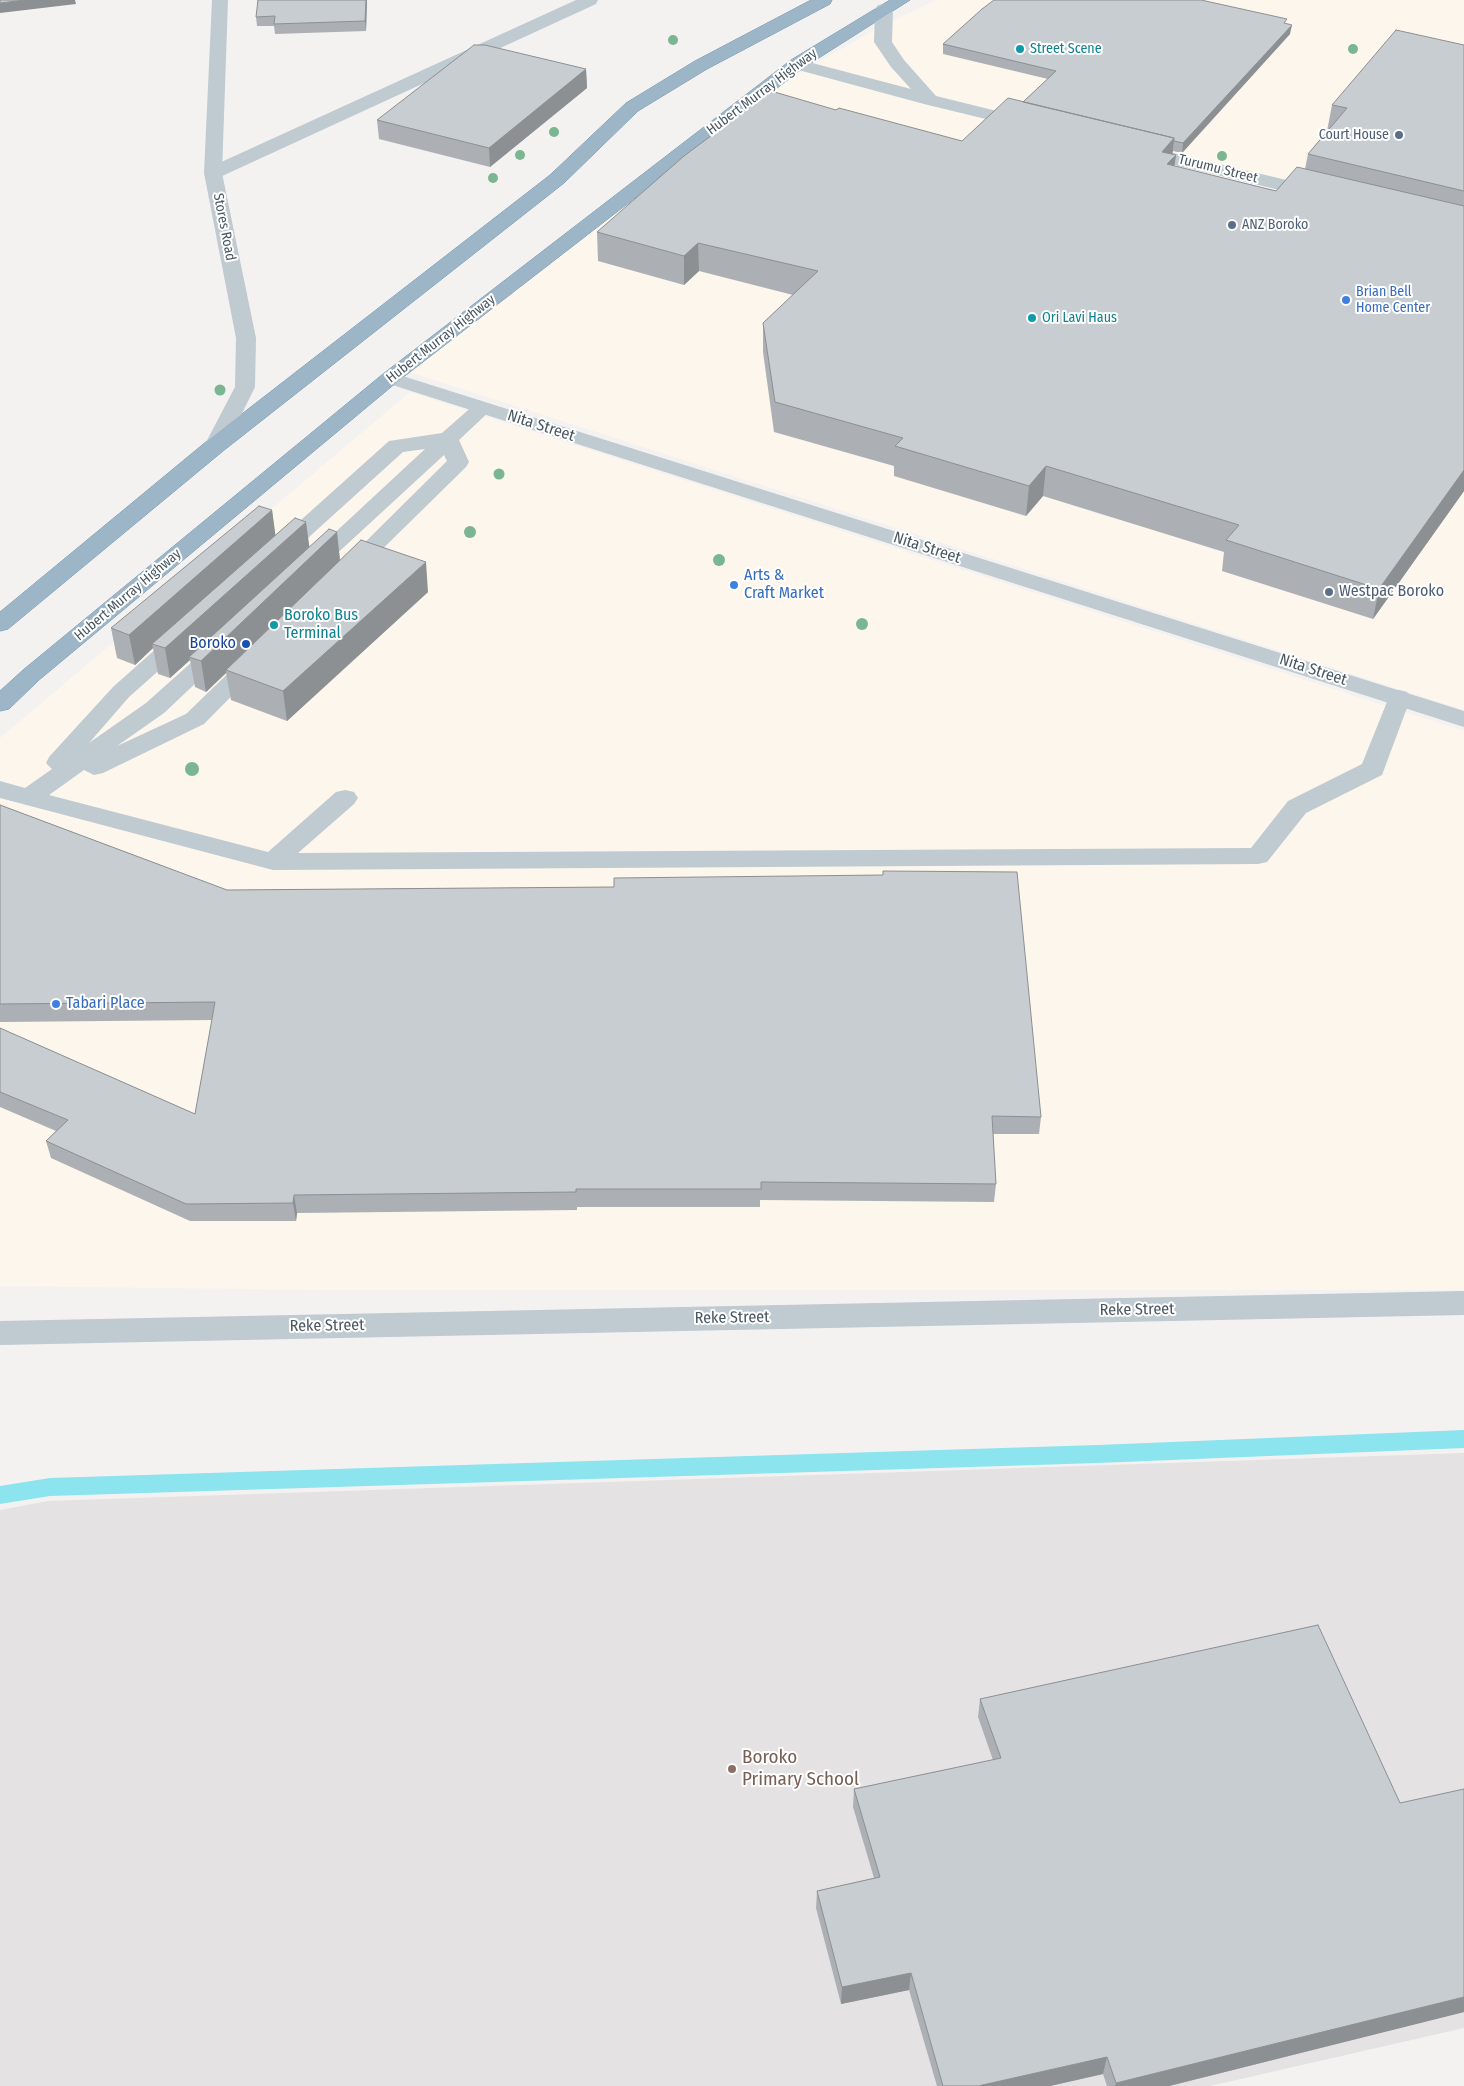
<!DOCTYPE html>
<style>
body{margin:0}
canvas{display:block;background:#f4f1f1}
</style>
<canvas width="1464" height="2086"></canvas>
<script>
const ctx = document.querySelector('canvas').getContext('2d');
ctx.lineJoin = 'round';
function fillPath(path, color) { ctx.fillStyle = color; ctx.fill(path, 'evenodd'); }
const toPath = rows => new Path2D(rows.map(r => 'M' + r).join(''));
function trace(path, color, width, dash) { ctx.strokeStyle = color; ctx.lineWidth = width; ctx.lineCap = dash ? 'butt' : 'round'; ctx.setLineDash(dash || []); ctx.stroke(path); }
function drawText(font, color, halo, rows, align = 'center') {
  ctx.font = font + ' "Fira Sans Condensed",sans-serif'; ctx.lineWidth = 4; ctx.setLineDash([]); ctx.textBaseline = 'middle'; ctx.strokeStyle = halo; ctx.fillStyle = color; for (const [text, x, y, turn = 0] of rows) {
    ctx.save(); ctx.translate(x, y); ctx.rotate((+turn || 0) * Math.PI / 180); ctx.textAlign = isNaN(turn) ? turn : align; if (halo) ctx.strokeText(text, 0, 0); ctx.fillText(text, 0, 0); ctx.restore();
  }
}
fillPath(toPath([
 [936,0,1464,0,1464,710,403,370,712,122,882,26],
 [410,392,1464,731,1464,1290,325,1290,0,1286,0,738]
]), '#fdf6ec');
fillPath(toPath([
 [1464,1453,1464,2028,1210,2086,0,2086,0,1510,48,1501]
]), '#e5e2e4');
fillPath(toPath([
 [1464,1430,1464,1448,1098,1463,50,1496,0,1504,0,1486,50,1478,1098,1445,1464,1430]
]), '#8ce4ef');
const trunk = toPath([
 [811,0,832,0,830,4,707,69,638,111,564,183,223,451,8,629,0,631,0,612,207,441,550,175,626,103,695,61,811,0],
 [890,0,910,0,803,68,397,382,39,680,9,709,0,711,0,691,23,670,383,374,791,60,890,0]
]);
trace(trunk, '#7394ad', 1);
fillPath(toPath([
 [576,0,598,0,596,4,220,177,206,177,204,173,206,169,576,0],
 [884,4,890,5,893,9,892,42,904,60,936,96,1033,120,1036,124,1033,128,1027,129,924,104,791,68,788,64,791,60,797,59,911,89,891,67,874,42,875,9,878,5,884,4],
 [1140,145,1324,189,1326,193,1324,197,1317,199,1133,155,1131,151,1133,147,1140,145],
 [482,402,489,404,493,408,459,440,469,462,466,467,356,575,348,577,340,575,337,570,447,461,444,455,318,571,310,573,302,571,299,566,425,449,403,452,288,556,280,558,272,556,269,551,272,546,389,441,442,433,475,404,482,402],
 [184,629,192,631,196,636,192,641,129,697,89,743,146,703,212,644,220,642,228,644,232,649,164,713,117,746,186,714,246,656,254,654,262,656,266,661,204,724,103,773,94,775,84,770,49,795,268,852,336,792,345,790,354,792,358,798,354,804,298,853,1251,848,1288,801,1362,764,1391,692,1399,690,1407,692,1411,697,1382,775,1306,813,1267,862,1258,864,273,870,0,798,0,781,25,788,52,769,46,763,49,757,113,687,176,631,184,629]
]), '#bfcad1');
fillPath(toPath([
 [212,0,228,0,222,173,256,338,255,387,226,446,223,451,215,452,207,451,204,446,235,387,236,338,204,173,212,0],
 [390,372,1464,711,1464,727,383,382,380,378,383,374,390,372],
 [1464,1291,1464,1315,0,1345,0,1321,1464,1291]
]), '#bfcad1');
fillPath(trunk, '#9cb6c8');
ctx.fillStyle = '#79b691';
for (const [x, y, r] of [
 [673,40,5],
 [1353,49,5],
 [554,132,5],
 [520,155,5],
 [1222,156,5],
 [493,178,5],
 [220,390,5.5],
 [499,474,5.5],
 [470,532,6],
 [719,560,6],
 [862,624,6],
 [192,769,7]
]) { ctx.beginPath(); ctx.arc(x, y, r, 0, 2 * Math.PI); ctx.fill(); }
fillPath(toPath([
 [258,0,367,0,366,31,275,34,274,26,257,26,256,17],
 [1287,24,1290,34,1182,153,1173,151,1172,154,1176,155,1174,166,1276,191,1305,169,1308,154,1327,131,1332,105,1464,45,1464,491,1373,619,1222,571,1224,552,1043,496,1026,516,894,476,894,466,774,432,763,352,763,323,793,295,699,271,684,285,598,261,597,232,836,110,962,141,1023,102,1048,79,943,54,943,44],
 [586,69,587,88,490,167,379,139,377,120],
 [272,510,275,535,310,548,337,532,340,560,428,592,287,721,231,700,226,673,206,692,195,687,190,660,170,678,158,674,153,648,135,665,117,658,111,628],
 [0,805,227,890,614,887,883,875,883,871,1041,1117,1039,1134,993,1134,996,1184,994,1202,760,1200,760,1207,577,1207,577,1210,297,1213,296,1221,190,1221,51,1158,46,1141,56,1131,0,1107,0,1028,195,1114,212,1020,0,1022],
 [980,1699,1464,2012,1169,2086,1107,2086,1103,2074,1050,2086,937,2086,909,1990,841,2004,816,1908,817,1891,874,1878,853,1807,854,1789,993,1760,978,1717]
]), '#acb0b4');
fillPath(toPath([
 [25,0,75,0,76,4,0,13,0,3],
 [366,0,367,0,366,31,365,21],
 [1292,25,1290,34,1182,153,1183,143],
 [586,69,587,88,490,167,489,148],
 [1174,138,1172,159,1176,155,1172,183,1162,152],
 [698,243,699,271,684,285,684,256],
 [1046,466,1043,496,1026,516,1029,486],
 [1464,470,1464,491,1373,619,1379,589],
 [272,510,276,539,152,644,153,648,135,665,129,635],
 [306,522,310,551,189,657,190,660,170,678,165,648],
 [337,532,340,562,226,670,226,673,206,692,201,661],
 [426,562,428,592,287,721,283,691],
 [294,1195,297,1213,296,1221,293,1203],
 [911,1973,909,1990,841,2004,842,1987],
 [1464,1997,1464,2012,1169,2086,1115,2086,1116,2083],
 [1107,2057,1103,2074,1050,2086,978,2086]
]), '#8c9092');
const building = toPath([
 [0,0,25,0,0,3,0,0],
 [258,0,366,0,365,21,274,24,275,16,256,17,258,0],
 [994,0,1201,0,1287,19,1284,23,1292,25,1183,143,1174,141,1174,138,1023,102,1056,71,943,44,982,9,994,0],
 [1396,30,1464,45,1464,191,1308,154,1347,108,1332,105,1396,30],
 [474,45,485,45,586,69,489,148,377,120,474,45],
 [771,91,836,110,839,108,962,141,1008,98,1174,138,1162,152,1176,155,1167,164,1276,191,1297,167,1464,206,1464,470,1379,589,1226,540,1239,525,1046,466,1029,486,895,446,903,438,775,402,763,323,818,271,698,243,684,256,597,232,684,156,771,91],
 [259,506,272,510,129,635,111,628,259,506],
 [295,518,306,522,165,648,152,644,295,518],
 [329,529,337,532,201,661,189,657,329,529],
 [361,540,426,562,283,691,226,670,361,540],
 [0,805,227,890,614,887,614,878,883,875,883,871,1017,872,1041,1117,992,1116,996,1184,761,1182,761,1189,576,1189,576,1192,294,1195,293,1203,186,1204,46,1141,68,1120,0,1092,0,1028,195,1114,215,1002,0,1004,0,805],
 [1318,1625,1400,1803,1464,1789,1464,1997,1116,2083,1107,2057,978,2086,943,2086,911,1973,842,1987,817,1891,880,1877,854,1789,1001,1758,980,1699,1318,1625]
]);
fillPath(building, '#c8cdd1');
trace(building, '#8c9092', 1);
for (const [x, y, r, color] of [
 [1020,49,5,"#0f9aa8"],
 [1399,135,5,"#5c6f8a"],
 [1232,225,5,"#5c6f8a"],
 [1346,300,5,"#3f7fe0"],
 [1032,318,5,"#0f9aa8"],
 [734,585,5,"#3f7fe0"],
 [1329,592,5,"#5c6f8a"],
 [274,625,5,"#0f9aa8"],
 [246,644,5,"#1a4fb4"],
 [56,1004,5,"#3f7fe0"],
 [732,1769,5,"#8d6e63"]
]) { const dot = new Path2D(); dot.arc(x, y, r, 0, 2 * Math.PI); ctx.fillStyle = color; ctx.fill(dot); trace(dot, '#fff', 2); }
drawText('14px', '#0d838f', '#fff', [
 ["Street Scene",1030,49],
 ["Ori Lavi Haus",1042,318]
], 'left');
drawText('14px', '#485760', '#fff', [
 ["Hubert Murray Highway",762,92,-37],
 ["Turumu Street",1218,169,14],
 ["Stores Road",224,227,79],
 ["Hubert Murray Highway",441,339,-38],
 ["Hubert Murray Highway",128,595,-40]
]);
drawText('14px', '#4e5e75', '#fff', [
 ["Court House",1389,135],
 ["ANZ Boroko",1242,225,"left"]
], 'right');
drawText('14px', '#366cbe', '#fff', [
 ["Brian Bell",1356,292],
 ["Home Center",1356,308]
], 'left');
drawText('16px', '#485760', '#fff', [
 ["Nita Street",541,426,18],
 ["Nita Street",927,548,18],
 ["Nita Street",1313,670,18],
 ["Reke Street",1137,1310,-1],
 ["Reke Street",732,1318,-1],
 ["Reke Street",327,1326,-1]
]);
drawText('16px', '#366cbe', '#fff', [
 ["Arts &",744,576],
 ["Craft Market",744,594],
 ["Tabari Place",66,1004]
], 'left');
drawText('16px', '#4e5e75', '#fff', [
 ["Westpac Boroko",1339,592]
], 'left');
drawText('16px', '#0d838f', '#fff', [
 ["Boroko Bus",284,616],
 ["Terminal",284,634]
], 'left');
drawText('16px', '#164399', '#fff', [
 ["Boroko",236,644]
], 'right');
drawText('19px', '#785e54', '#fff', [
 ["Boroko",742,1758],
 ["Primary School",742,1780]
], 'left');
</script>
